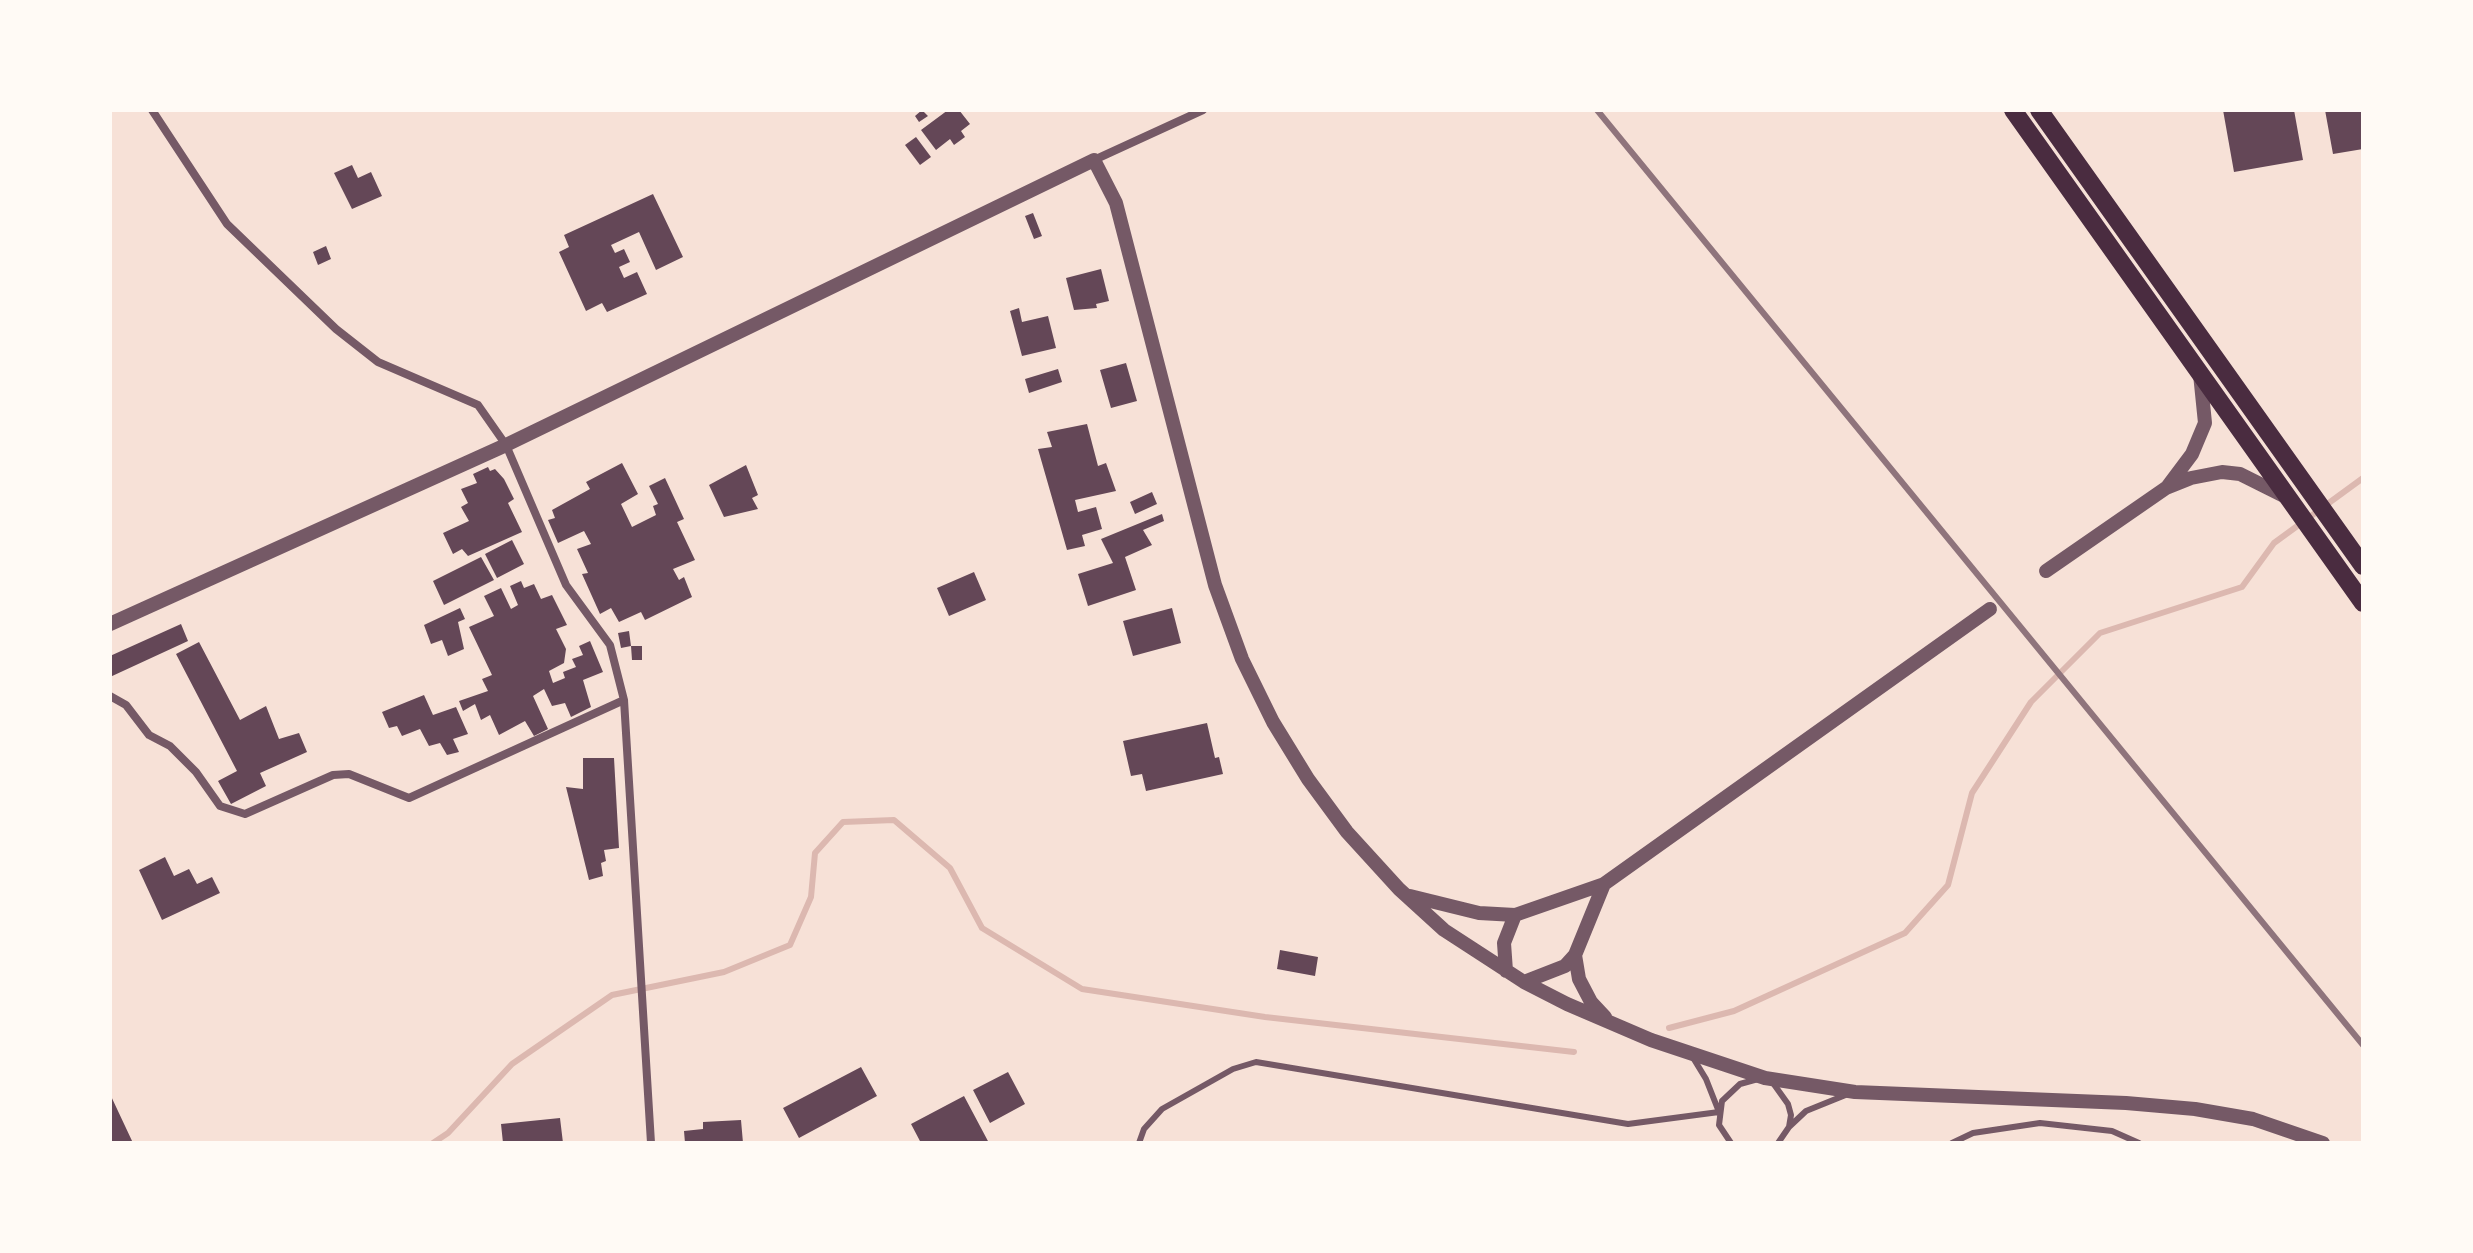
<!DOCTYPE html>
<style>
body{margin:0}
#map{position:relative;width:2473px;height:1253px;overflow:hidden;background:#f7e1d7;font-family:Manrope,sans-serif}
canvas{display:block}
.frame{position:absolute;inset:0;border:112px solid #fffaf5;pointer-events:none}
</style>
<div id="map">
<canvas width="2473" height="1253"></canvas>
<div class="frame"></div>
</div>
<script>
const ctx = document.querySelector('canvas').getContext('2d');
ctx.lineJoin = 'round';
const toPath = rows => new Path2D(rows.map(r => 'M' + r).join(''));
function trace(path, color, width, dash) { ctx.strokeStyle = color; ctx.lineWidth = width; ctx.lineCap = dash ? 'butt' : 'round'; ctx.setLineDash(dash || []); ctx.stroke(path); }
function fillPath(path, color) { ctx.fillStyle = color; ctx.fill(path, 'evenodd'); }
trace(toPath([
 [1669,1028,1734,1011,1905,933,1948,885,1972,793,2031,702,2100,633,2242,587,2274,543,2363,478],
 [433,1143,448,1133,512,1064,612,995,724,972,790,945,811,897,815,853,843,822,894,820,950,868,982,928,1082,989,1265,1017,1574,1052]
]), '#dcb8b0', 6);
fillPath(toPath([
 [922,110,928,116,919,122,915,116],
 [948,110,959,110,970,124,961,131,965,137,954,145,950,139,936,150,921,130],
 [2223,110,2294,110,2303,160,2234,172],
 [2325,110,2363,110,2363,149,2333,154],
 [916,137,931,157,920,165,905,145],
 [352,165,358,178,371,172,382,196,352,209,334,173],
 [653,194,683,257,656,270,639,232,611,245,615,253,624,249,630,262,619,267,624,278,637,272,647,294,607,312,602,303,586,311,559,252,569,247,564,235],
 [1033,213,1042,236,1034,239,1025,216],
 [326,246,331,259,318,265,313,252],
 [1101,269,1109,301,1096,304,1097,308,1074,310,1066,278],
 [1019,308,1022,322,1048,316,1056,348,1022,356,1010,311],
 [1126,363,1137,401,1111,408,1100,370],
 [1058,369,1062,382,1029,393,1025,379],
 [1087,424,1098,466,1106,463,1116,491,1075,500,1078,512,1096,507,1102,529,1082,535,1085,546,1067,550,1038,449,1052,447,1047,432],
 [622,463,638,494,621,504,632,527,656,515,653,506,658,504,649,486,665,478,684,519,677,522,695,560,673,569,679,580,684,577,692,597,645,620,641,612,619,622,611,608,600,614,582,574,588,573,577,549,591,544,584,531,558,543,548,520,555,518,552,510,590,489,586,482],
 [746,465,758,495,752,498,758,509,724,517,709,485],
 [488,467,490,471,495,469,504,479,514,499,508,503,522,532,468,556,462,549,453,554,443,533,469,521,461,507,468,503,461,489,477,483,473,474],
 [1152,492,1157,504,1135,514,1130,502],
 [1162,514,1164,521,1143,530,1152,545,1125,557,1136,590,1088,606,1078,574,1113,563,1101,539],
 [512,540,524,564,497,578,485,554],
 [481,557,494,580,444,605,433,581],
 [974,572,986,600,949,616,937,588],
 [521,581,524,588,534,584,541,599,552,595,567,625,556,629,566,649,564,663,549,671,553,683,565,678,563,672,576,667,572,659,583,655,579,646,590,641,603,672,583,680,591,707,571,717,565,703,552,706,544,689,533,696,548,729,534,736,525,721,499,735,490,715,481,720,475,704,463,711,459,701,488,691,482,679,492,675,469,627,494,616,484,596,501,588,511,609,518,605,510,586],
 [460,608,465,619,458,622,464,649,448,656,442,640,431,644,424,625],
 [1172,608,1181,643,1133,656,1123,621],
 [181,624,188,641,110,677,110,656],
 [629,631,631,646,621,648,618,633],
 [199,642,240,720,266,706,279,739,299,733,307,752,260,773,266,786,231,804,218,781,237,771,176,654],
 [631,646,642,646,642,660,632,660],
 [424,695,433,715,456,707,468,734,453,739,459,752,447,755,440,743,429,746,420,729,402,736,397,726,389,728,382,712],
 [1207,723,1215,758,1219,757,1223,774,1146,791,1142,774,1131,776,1123,741],
 [583,758,614,758,619,848,604,850,606,861,601,863,603,876,589,880,566,787,583,789],
 [165,857,174,876,189,869,197,884,212,877,220,893,162,920,139,870],
 [1280,950,1318,957,1315,976,1277,969],
 [861,1067,877,1096,799,1138,783,1108],
 [1008,1072,1025,1104,990,1123,973,1090],
 [110,1094,133,1143,110,1143],
 [964,1096,989,1143,921,1143,911,1124],
 [560,1118,563,1143,503,1143,501,1124],
 [741,1120,743,1143,685,1143,684,1131,703,1129,703,1122]
]), '#644757');
trace(toPath([
 [1773,1083,1788,1104,1791,1115,1789,1127,1778,1143],
 [1789,1127,1806,1111,1848,1094],
 [1139,1143,1144,1129,1162,1109,1233,1069,1256,1062,1628,1124,1719,1112,1706,1079,1692,1056],
 [1731,1143,1719,1125,1722,1101,1740,1084,1758,1079],
 [1952,1143,1973,1133,2040,1123,2112,1131,2139,1143]
]), '#755966', 6);
trace(toPath([
 [152,110,227,224,336,329,378,362,478,405,506,445,566,585,610,645,624,700,651,1143],
 [1094,160,1203,110],
 [110,696,126,705,149,735,170,746,196,772,220,806,245,814,333,775,349,774,409,798,624,700]
]), '#755966', 8);
trace(toPath([
 [2168,486,2192,454,2205,423,2200,374],
 [2046,571,2166,488,2191,478,2222,472,2240,474,2284,496],
 [110,624,506,445,1094,160,1116,203,1215,585,1242,659,1273,722,1308,779,1347,832,1399,889,1444,930,1524,982,1567,1004,1651,1040,1765,1078,1855,1092,2126,1103,2195,1109,2253,1119,2323,1143],
 [1410,896,1479,913,1515,915,1604,884,1990,609],
 [1575,955,1579,979,1591,1002,1605,1017],
 [1506,971,1504,943,1515,915],
 [1524,982,1565,966,1575,955,1604,884]
]), '#755966', 14);
trace(toPath([
 [2013,110,2363,603],
 [2039,110,2363,566]
]), '#4a2c40', 18);
trace(toPath([
 [1597,110,2363,1045]
]), '#8f747c', 6);
</script>
